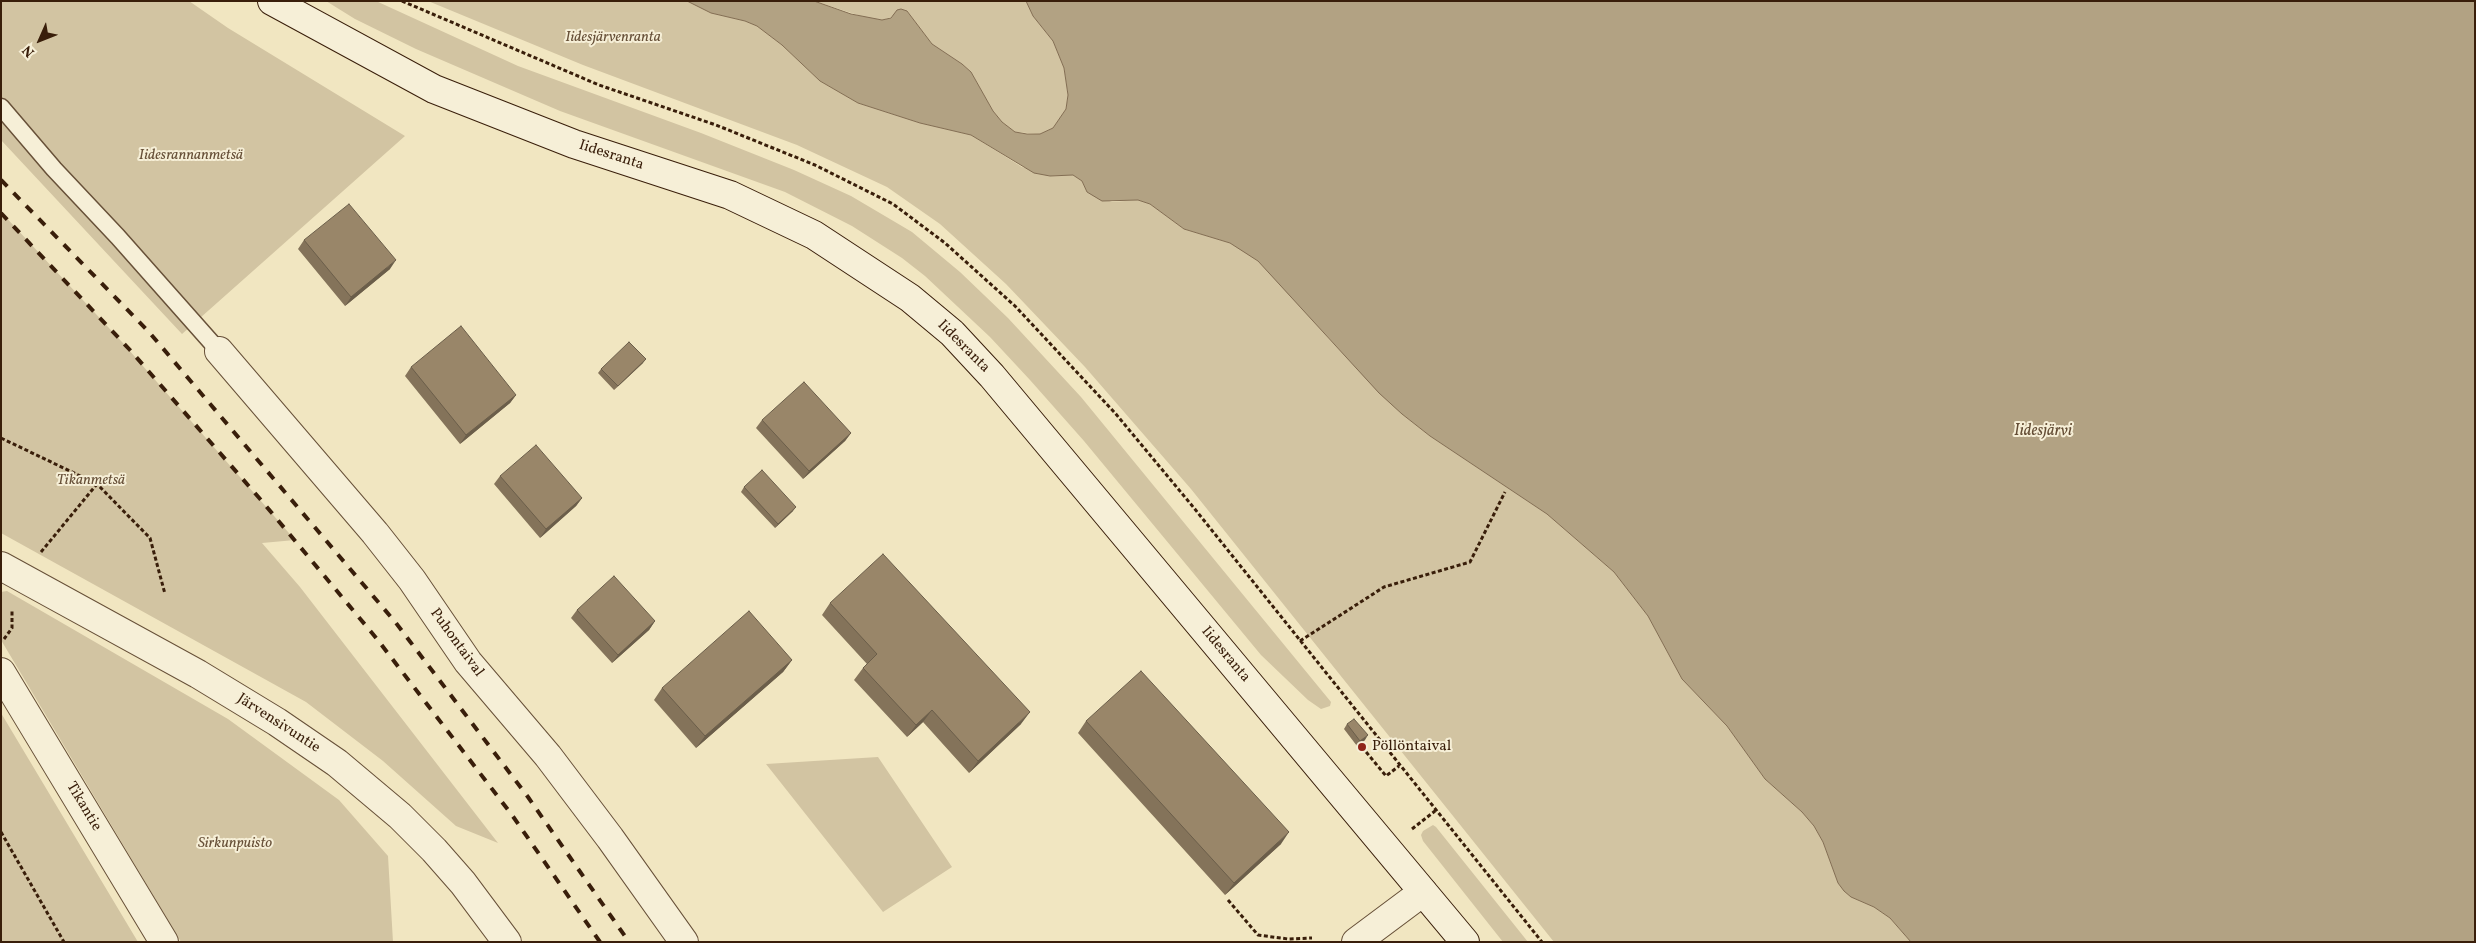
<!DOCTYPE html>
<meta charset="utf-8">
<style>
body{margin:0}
#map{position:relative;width:2476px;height:943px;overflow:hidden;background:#f1e6c1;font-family:Vollkorn,serif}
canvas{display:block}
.frame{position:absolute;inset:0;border:2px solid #391e0a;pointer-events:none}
.north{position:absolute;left:15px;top:15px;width:50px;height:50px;-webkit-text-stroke:4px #f6efd7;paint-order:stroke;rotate:226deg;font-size:14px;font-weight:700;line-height:20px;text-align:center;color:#391e0a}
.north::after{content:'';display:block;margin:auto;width:18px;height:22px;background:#391e0a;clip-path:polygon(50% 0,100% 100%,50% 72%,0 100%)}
</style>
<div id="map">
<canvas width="2476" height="943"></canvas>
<div class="frame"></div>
<div class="north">N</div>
</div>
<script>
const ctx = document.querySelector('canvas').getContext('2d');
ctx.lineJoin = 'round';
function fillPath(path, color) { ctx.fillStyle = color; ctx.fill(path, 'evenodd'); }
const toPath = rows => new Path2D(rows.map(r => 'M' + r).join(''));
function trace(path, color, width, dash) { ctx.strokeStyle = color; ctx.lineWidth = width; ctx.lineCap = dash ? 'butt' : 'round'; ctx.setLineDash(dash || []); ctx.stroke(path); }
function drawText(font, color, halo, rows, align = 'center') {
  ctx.font = font + ' Vollkorn,serif'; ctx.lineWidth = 4; ctx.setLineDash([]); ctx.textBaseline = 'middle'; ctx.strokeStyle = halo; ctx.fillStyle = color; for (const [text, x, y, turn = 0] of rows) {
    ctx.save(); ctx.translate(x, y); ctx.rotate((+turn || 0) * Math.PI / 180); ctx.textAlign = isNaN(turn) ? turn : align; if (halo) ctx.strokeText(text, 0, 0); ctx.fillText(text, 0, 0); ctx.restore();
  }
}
fillPath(toPath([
 [1,1,189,1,228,28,405,136,182,334,1,140],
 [326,1,376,1,518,66,701,133,794,170,851,196,912,232,960,272,1008,318,1081,397,1331,702,1330,706,1321,709,1308,700,1261,655,1084,441,1030,380,990,337,925,276,902,258,852,226,785,192,560,111,416,49,355,19],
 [428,1,687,1,711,13,745,21,757,26,782,45,820,81,858,103,920,123,971,135,1022,167,1050,176,1073,175,1082,181,1087,192,1112,202,1138,200,1150,204,1184,229,1230,243,1245,251,1258,261,1281,283,1330,340,1402,414,1430,436,1547,514,1614,572,1648,616,1682,679,1727,726,1765,779,1802,812,1814,826,1823,842,1838,883,1851,897,1874,907,1890,918,1911,942,1554,942,1191,489,1085,367,1006,284,940,224,887,187,797,145,583,65],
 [814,1,1026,1,1033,16,1053,41,1064,68,1068,95,1066,109,1053,128,1040,134,1015,132,1002,122,993,111,971,72,962,64,932,44,907,11,883,20,870,19],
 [1,212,122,342,295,540,262,543,300,587,498,843,456,826,383,761,306,702,1,533],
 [7,591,228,719,339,800,388,856,393,942,181,942,1,640,1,592],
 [1,713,138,942,1,942],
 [878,757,952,867,883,912,766,764],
 [1433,825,1436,827,1528,942,1503,942,1423,841,1421,835,1423,831]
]), '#d2c4a2');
const water = toPath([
 [687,1,814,1,851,14,882,20,891,18,897,10,901,9,907,11,932,44,962,64,971,72,993,111,1002,122,1015,132,1027,134,1040,134,1053,128,1066,109,1068,95,1064,68,1053,41,1033,16,1026,1,2475,1,2475,942,1911,942,1890,918,1874,907,1851,897,1844,891,1838,883,1823,842,1814,826,1802,812,1765,779,1727,726,1682,679,1648,616,1614,572,1547,514,1430,436,1402,414,1379,393,1258,261,1230,243,1184,229,1150,204,1138,200,1102,201,1087,192,1082,181,1073,175,1050,176,1034,173,971,135,920,123,858,103,820,81,782,45,757,26,745,21,711,13,687,1]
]);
fillPath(water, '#b2a283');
trace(water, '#826d53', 1);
const service = toPath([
 [1,107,54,169,118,237,219,351]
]);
const minor = toPath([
 [219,351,375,533,412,580,468,662,548,756,610,838,684,942],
 [1,672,164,942],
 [1356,942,1423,892]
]);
const tertiary = toPath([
 [1,566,198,674,277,722,337,763,400,816,434,850,463,883,507,942]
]);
const secondary = toPath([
 [272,1,434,89,574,144,730,195,814,235,910,298,952,333,992,376,1465,942]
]);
trace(service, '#675038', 19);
trace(minor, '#675038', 30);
trace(tertiary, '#675038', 30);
trace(secondary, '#391e0a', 30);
trace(toPath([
 [402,1,599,85,716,125,815,165,893,204,945,243,1015,306,1115,413,1194,508,1542,942],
 [1,438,97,484,150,538,165,594],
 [41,552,97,484],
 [4,639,12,628,12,610],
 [1300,641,1384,587,1470,562,1505,492],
 [1362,747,1386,776,1399,766],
 [1412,829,1435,811],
 [1,832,64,942],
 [1228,900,1258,935,1288,939,1312,938]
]), '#391e0a', 3, [4, 2.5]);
trace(service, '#f6efd7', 16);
trace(minor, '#f6efd7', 28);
trace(tertiary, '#f6efd7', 28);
trace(secondary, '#f6efd7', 28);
trace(toPath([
 [1,180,149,332,396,623,528,797,629,942],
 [1,213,130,350,261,500,377,639,512,815,600,942]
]), '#391e0a', 4, [9, 9]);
fillPath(toPath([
 [304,240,390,269,345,306,298,249],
 [643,363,614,390,598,373,601,369],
 [411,367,516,395,510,403,460,444,405,376],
 [762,420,851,433,845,441,803,479,756,428],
 [500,476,582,498,576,506,540,538,494,484],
 [744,487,793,511,775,528,741,492],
 [830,603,1021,724,969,773,923,722,907,737,854,680,863,668,867,664,822,615],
 [577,610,655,621,649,630,612,663,571,618],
 [792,660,783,672,696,748,654,700,662,688],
 [1086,721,1281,844,1225,895,1078,733],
 [1347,724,1365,740,1357,746,1344,729]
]), '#84735a');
fillPath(toPath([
 [396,260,390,269,345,306,351,297],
 [646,359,643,363,614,390,618,386],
 [516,395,510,403,460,444,466,435],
 [851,433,845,441,803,479,809,471],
 [582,498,576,506,540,538,546,529],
 [796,507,793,511,775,528,778,524],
 [655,621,649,630,612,663,618,655],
 [792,660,783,672,696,748,705,736],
 [932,710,923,722,907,737,916,725],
 [1030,712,1021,724,969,773,978,761],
 [1368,735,1365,740,1357,746,1360,741],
 [1289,832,1281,844,1225,895,1234,883]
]), '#6b5e4a');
const building = toPath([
 [349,204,396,260,351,297,304,240,349,204],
 [461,326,516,395,466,435,411,367,461,326],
 [629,342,646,359,618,386,601,369,629,342],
 [804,382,851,433,809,471,762,420,804,382],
 [536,445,582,498,546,529,500,476,536,445],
 [762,470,796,507,778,524,744,487,762,470],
 [883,554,1030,712,978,761,932,710,916,725,863,668,877,654,830,603,883,554],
 [614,576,655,621,618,655,577,610,614,576],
 [749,611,792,660,705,736,662,688,749,611],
 [1141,671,1289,832,1234,883,1086,721,1141,671],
 [1354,719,1368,735,1360,741,1347,724,1354,719]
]);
fillPath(building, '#998669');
trace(building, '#6b5e4a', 1);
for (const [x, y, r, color] of [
 [1362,747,5,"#8f2418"]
]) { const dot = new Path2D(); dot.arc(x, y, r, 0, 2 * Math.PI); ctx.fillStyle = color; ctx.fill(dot); trace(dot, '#f6efd7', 2); }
drawText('italic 15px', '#675038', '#f6efd7', [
 ["Iidesjärvenranta",613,38],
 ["Iidesrannanmetsä",191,156],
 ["Tikanmetsä",91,481],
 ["Sirkunpuisto",235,844]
]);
drawText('15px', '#391e0a', '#f6efd7', [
 ["Iidesranta",611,156,18],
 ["Iidesranta",963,347,45],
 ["Puhontaival",456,643,54],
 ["Iidesranta",1225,655,50],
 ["Järvensivuntie",278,724,33],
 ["Tikantie",83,807,59]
]);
drawText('15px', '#391e0a', '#f6efd7', [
 ["Pöllöntaival",1372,747]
], 'left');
drawText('italic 16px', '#634c34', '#f6efd7', [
 ["Iidesjärvi",2043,432]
]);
</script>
